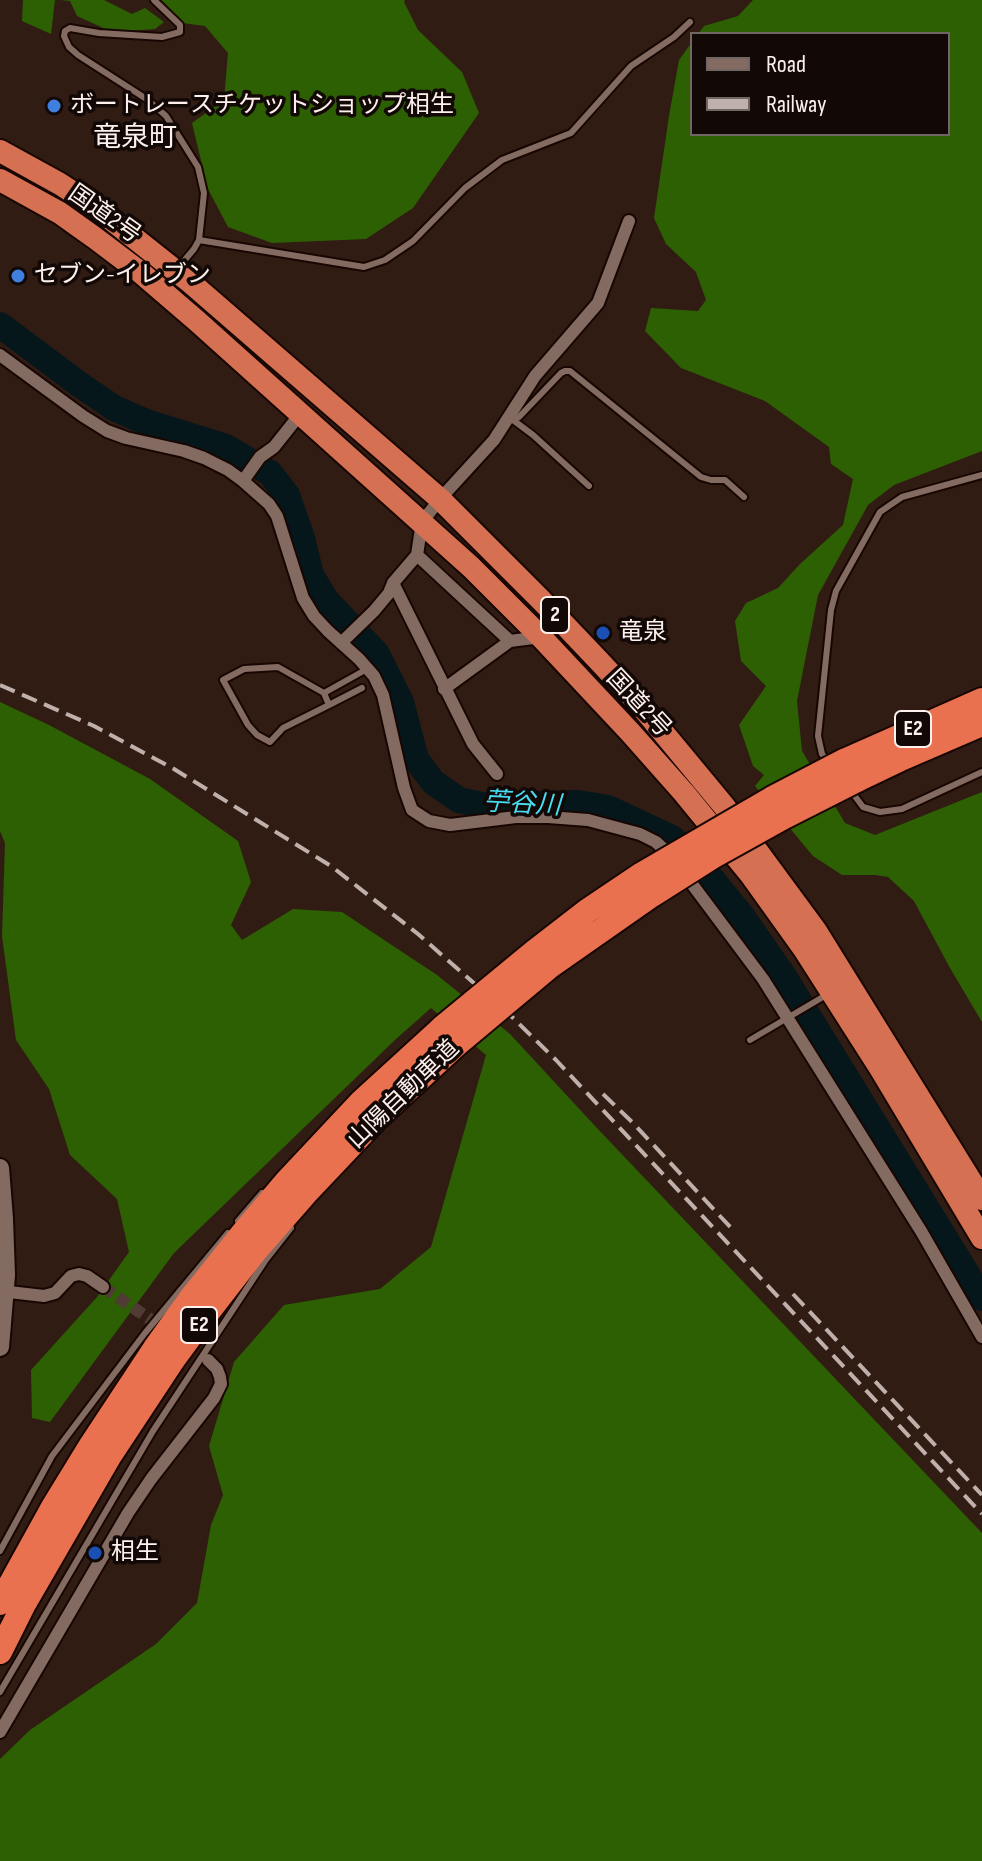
<!DOCTYPE html>
<meta charset="utf-8">
<style>
body{margin:0}
#map{position:relative;width:982px;height:1861px;overflow:hidden;background:#311c14;font-family:"Sofia Sans Condensed",sans-serif}
canvas{display:block}
.legend{position:absolute;left:690px;top:32px;width:260px;height:104px;box-sizing:border-box;background:#120906;border:2px solid #706662;margin:0;padding:10px 14px;list-style:none;font-size:24px;color:#fef1ed}
.legend li{display:flex;align-items:center;gap:16px;height:40px}
.legend b{width:40px;border:2px solid #706662}
</style>
<div id="map">
<canvas width="982" height="1861"></canvas>
<ul class="legend">
<li><b style="height:10px;background:#846b61"></b>Road</li>
<li><b style="height:10px;background:#c0b0ab"></b>Railway</li>
</ul>
</div>
<script>
const ctx = document.querySelector('canvas').getContext('2d');
ctx.lineJoin = 'round';
function fillPath(path, color) { ctx.fillStyle = color; ctx.fill(path, 'evenodd'); }
const toPath = rows => new Path2D(rows.map(r => 'M' + r).join(''));
function trace(path, color, width, dash) { ctx.strokeStyle = color; ctx.lineWidth = width; ctx.lineCap = dash ? 'butt' : 'round'; ctx.setLineDash(dash || []); ctx.stroke(path); }
function drawText(font, color, halo, rows, align = 'center') {
  ctx.font = font + ' "Sofia Sans Condensed","Noto Sans JP",sans-serif'; ctx.lineWidth = 7; ctx.setLineDash([]); ctx.textBaseline = 'middle'; ctx.strokeStyle = halo; ctx.fillStyle = color; for (const [text, x, y, turn = 0] of rows) {
    ctx.save(); ctx.translate(x, y); ctx.rotate((+turn || 0) * Math.PI / 180); ctx.textAlign = isNaN(turn) ? turn : align; if (halo) ctx.strokeText(text, 0, 0); ctx.fillText(text, 0, 0); ctx.restore();
  }
}
fillPath(toPath([
 [23,0,55,0,51,34,22,21],
 [61,0,104,0,132,14,145,8,164,22,155,29,112,32,77,16,70,1],
 [159,0,405,0,404,2,418,30,462,72,479,113,413,208,366,239,272,243,228,227,208,189,192,123,224,100,228,53,205,26,175,22],
 [753,0,982,0,982,451,894,485,868,505,818,595,797,701,802,751,845,823,875,835,982,792,982,1022,950,968,914,901,888,877,875,875,842,875,813,856,755,786,764,775,753,766,739,725,766,686,741,661,735,621,746,603,778,588,800,564,843,525,853,479,831,464,829,447,765,401,681,368,645,331,651,308,698,311,706,300,696,272,666,244,654,218,669,116,679,60,692,42,692,134,948,134,948,34,698,34,704,26,738,16],
 [0,702,49,725,150,779,238,841,251,882,231,925,242,940,293,909,342,912,437,975,510,1034,596,1127,982,1533,982,1861,0,1861,0,1759,30,1730,156,1644,197,1603,211,1525,223,1495,209,1446,234,1362,284,1305,380,1289,431,1247,486,1055,431,1008,396,1039,174,1253,50,1422,32,1418,31,1370,97,1297,129,1252,117,1199,70,1155,49,1089,16,1040,2,936,5,843,0,831]
]), '#2d6002');
trace(toPath([
 [0,325,79,384,114,408,146,422,226,447,270,473,287,495,302,538,311,575,326,600,377,654,401,702,416,759,433,782,459,800,482,805,579,803,608,808,672,838,693,856,742,916,785,978,982,1298]
]), '#05171a', 26);
trace(toPath([
 [103,1287,163,1328]
]), '#503c35', 12, [12, 6]);
const service = toPath([
 [154,0,180,25,180,32,162,37,99,33,70,28,65,31,64,36,69,47,78,55,148,100,166,116,198,167,204,193,199,240,194,249,178,268],
 [199,240,364,267,385,260,413,241,465,188,502,160,571,133,631,66,674,37,690,22],
 [507,419,513,420,519,417,561,373,565,371,570,371,701,477,711,480,725,480,744,497],
 [513,420,533,435,589,486],
 [324,693,329,705,283,728,270,742,257,735,248,725,223,680,244,669,278,667,324,693,367,669],
 [329,705,362,688],
 [829,763,822,754,818,736,831,610,836,591,880,512,902,497,982,475],
 [851,791,863,807,880,812,902,809,982,772],
 [750,1040,828,994],
 [238,1221,262,1193],
 [0,1551,52,1456,145,1333,228,1233],
 [0,1692,153,1431,265,1261,291,1228]
]);
const minor = toPath([
 [0,355,83,416,107,431,126,438,184,451,204,458,228,470,243,481,269,504,277,516,303,598,314,616,328,631,359,659,374,676,383,695,404,788,412,810,429,821,450,825,516,817,548,817,588,820,640,834,656,842,672,857],
 [243,481,260,457,274,447,301,413],
 [417,555,393,583,473,744,497,774],
 [541,637,510,641,417,555,422,522,440,499,494,440,535,376,598,303,629,221],
 [341,643,374,611,389,593,393,583],
 [444,689,510,641],
 [683,872,763,979,921,1231,982,1337],
 [0,1291,44,1296,55,1293,71,1276,79,1274,87,1276,103,1287],
 [0,1732,128,1513,151,1479,214,1398,221,1384,220,1377,217,1369,208,1360]
]);
const secondary = toPath([
 [0,1168,4,1219,6,1275,0,1347]
]);
const trunk = toPath([
 [0,151,60,184,94,206,191,283,440,499,541,600,599,661,642,707,724,806,816,931,982,1199],
 [0,180,60,213,95,238,140,272,197,321,471,567,541,637,630,732,684,793,751,875,804,949,880,1068,982,1238]
]);
const motorway = toPath([
 [844,761,982,700],
 [857,780,903,758,982,724],
 [0,1603,53,1507,91,1445,155,1348,191,1298,242,1234,286,1182,362,1101,443,1027],
 [0,1652,24,1604,109,1457,173,1360,209,1311,257,1249,306,1193,377,1118,457,1044]
]);
trace(service, '#180602', 10);
trace(minor, '#180602', 16);
trace(secondary, '#180602', 22);
trace(trunk, '#180602', 26);
trace(motorway, '#180602', 28);
trace(service, '#846b61', 6);
trace(minor, '#846b61', 12);
trace(secondary, '#846b61', 18);
trace(trunk, '#d57052', 22);
trace(motorway, '#e9714f', 24);
trace(toPath([
 [0,685,94,726,174,769,331,866,418,934,509,1014,556,1060,982,1514],
 [603,1094,633,1123,733,1230],
 [793,1294,982,1495]
]), '#c0b0ab', 4, [16, 8]);
const motorwayBridge = toPath([
 [443,1027,534,952,587,911,642,874,771,799,844,761],
 [457,1044,549,967,652,895,712,857,784,817,857,780]
]);
trace(motorwayBridge, '#180602', 28, []);
trace(motorwayBridge, '#e9714f', 24);
for (const [x, y, r, color] of [
 [54,106,8,"#3f7fe0"],
 [18,276,8,"#3f7fe0"],
 [603,633,8,"#1a4fb4"],
 [95,1553,8,"#1a4fb4"]
]) { const dot = new Path2D(); dot.arc(x, y, r, 0, 2 * Math.PI); ctx.fillStyle = color; ctx.fill(dot); trace(dot, '#120906', 3); }
for (const [x, y, w] of [
 [555,615,28],
 [913,729,36],
 [199,1325,36]
]) { const box = new Path2D(); box.roundRect(x - w / 2, y - 18, w, 36, 6); ctx.fillStyle = '#120906'; ctx.fill(box); trace(box, '#fef1ed', 2); }
drawText('bold 22px', '#fef1ed', null, [
 ["2",555,615],
 ["E2",913,729],
 ["E2",199,1325]
]);
drawText('24px', '#fef1ed', '#120906', [
 ["ボートレースチケットショップ相生",70,106],
 ["セブン-イレブン",34,276],
 ["竜泉",619,633],
 ["相生",111,1553]
], 'left');
drawText('24px', '#fef1ed', '#120906', [
 ["国道2号",104,215,35],
 ["国道2号",638,704,47],
 ["山陽自動車道",404,1095,-44]
]);
drawText('italic 26px', '#46ddf3', '#120906', [
 ["苧谷川",522,805,3]
]);
drawText('28px', '#fef1ed', '#120906', [
 ["竜泉町",135,139]
]);
</script>
